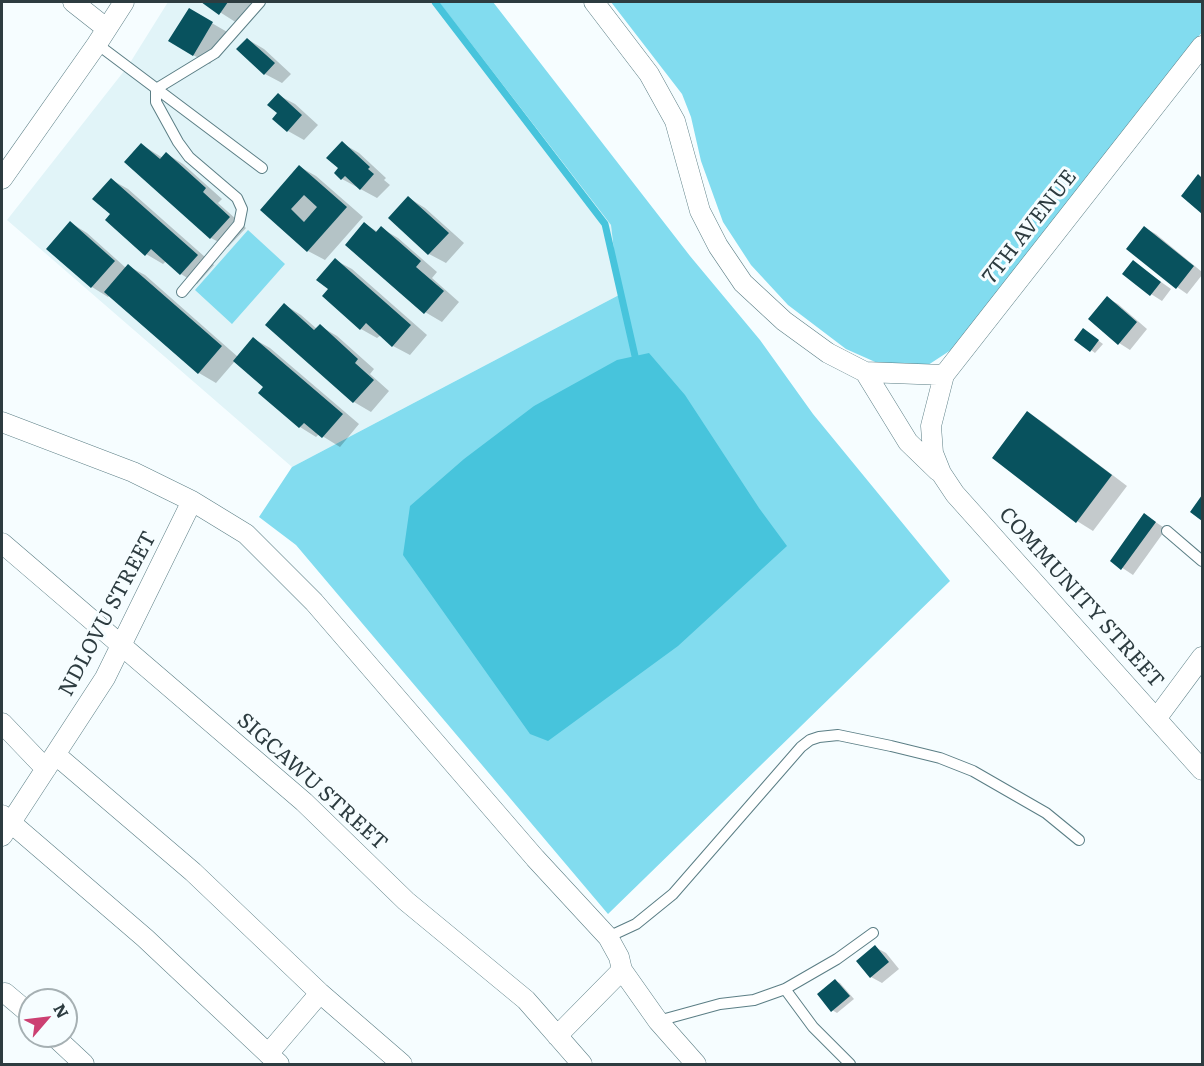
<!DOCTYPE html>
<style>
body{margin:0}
#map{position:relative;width:1204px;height:1066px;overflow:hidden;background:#f6fdff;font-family:Literata,serif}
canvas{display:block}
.frame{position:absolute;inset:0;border:3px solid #2d3c40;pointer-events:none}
.north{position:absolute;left:18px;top:988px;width:60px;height:60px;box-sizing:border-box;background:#f6fdff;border:2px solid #a6b0b3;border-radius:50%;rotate:62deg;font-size:16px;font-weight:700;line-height:24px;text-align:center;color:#2d3c40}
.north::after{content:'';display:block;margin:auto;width:21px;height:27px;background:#cc4072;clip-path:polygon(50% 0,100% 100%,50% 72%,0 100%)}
</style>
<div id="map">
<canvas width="1204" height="1066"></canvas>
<div class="frame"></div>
<div class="north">N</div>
</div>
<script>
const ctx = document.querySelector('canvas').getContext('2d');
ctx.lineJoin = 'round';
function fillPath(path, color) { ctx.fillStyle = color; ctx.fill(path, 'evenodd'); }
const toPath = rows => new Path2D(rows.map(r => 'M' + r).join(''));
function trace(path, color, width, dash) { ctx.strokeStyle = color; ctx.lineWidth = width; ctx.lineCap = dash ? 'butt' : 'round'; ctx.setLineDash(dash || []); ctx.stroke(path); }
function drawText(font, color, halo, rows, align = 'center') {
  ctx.font = font + ' Literata,serif'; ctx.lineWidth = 6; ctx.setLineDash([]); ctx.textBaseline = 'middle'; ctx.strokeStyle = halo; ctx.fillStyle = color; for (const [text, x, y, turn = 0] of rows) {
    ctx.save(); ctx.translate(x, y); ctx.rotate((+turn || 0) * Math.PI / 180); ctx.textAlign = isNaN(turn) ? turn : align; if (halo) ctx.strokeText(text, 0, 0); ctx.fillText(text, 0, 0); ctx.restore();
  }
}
fillPath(toPath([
 [168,2,439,2,611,225,619,295,292,467,7,220,128,66]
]), '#e1f4f8');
fillPath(toPath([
 [439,2,493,2,690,256,760,340,813,414,950,581,608,914,296,545,259,517,292,467,619,295,611,225],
 [611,2,1202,2,1202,32,1048,237,954,348,925,367,891,369,846,349,788,305,751,265,723,222,701,161,691,117,682,94],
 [248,230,285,264,232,324,195,290]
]), '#82dcef');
fillPath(toPath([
 [649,353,685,395,759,508,787,546,678,646,548,741,530,734,403,555,410,506,464,459,534,406,617,360]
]), '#47c4dc');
fillPath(toPath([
 [204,2,252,2,237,23],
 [189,10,229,33,210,64,193,55],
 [247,39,264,49,291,74,282,83,265,74],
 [278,95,295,104,318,125,304,140,288,131,279,113],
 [342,143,359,153,386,178,384,180,390,185,377,198,342,179,336,173,340,168],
 [142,145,163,158,167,154,183,164,222,199,218,203,246,228,228,247,211,238],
 [300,167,316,176,363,217,325,260,308,251,262,210],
 [112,180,128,189,214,265,197,284,181,274,166,261,163,264,146,254,112,214],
 [409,198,425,208,464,243,446,263,429,254],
 [71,223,87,233,126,268,128,266,145,275,238,357,254,339,270,348,359,424,340,447,319,434,316,437,300,427,266,387,235,361,216,383,199,373,110,295,108,297,92,287],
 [365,224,378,232,381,228,398,238,437,272,432,278,459,302,442,322,425,312],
 [1145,228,1156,234,1202,272,1202,275,1187,294,1177,287],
 [335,260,352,269,427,335,410,355,393,346,381,335,377,338,361,329,330,289],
 [1133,262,1171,289,1162,301,1151,294],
 [1107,298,1118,304,1147,329,1130,350,1119,343],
 [285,305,301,315,317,329,320,326,337,336,374,369,370,374,389,391,371,412,354,402,267,325],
 [1088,333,1103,344,1095,353,1091,350],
 [1027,413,1044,423,1127,486,1093,531,1077,521],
 [1145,515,1166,529,1133,575,1112,561],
 [875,947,886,953,899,969,882,983,871,977],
 [835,981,840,983,854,999,837,1013,832,1010]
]), '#0003');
trace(toPath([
 [435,2,605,224,635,356]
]), '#47c4dc', 7);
fillPath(toPath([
 [201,2,228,2,219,15],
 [189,8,213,22,193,56,168,41],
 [247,38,275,63,264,75,236,49],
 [278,93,302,115,287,132,272,119,277,113,267,105],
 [342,141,370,167,368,169,374,174,360,190,345,176,341,180,334,173,338,168,326,158],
 [141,143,160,159,166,152,206,188,203,192,230,217,210,239,124,162],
 [299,165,347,207,307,252,260,210],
 [304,195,317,207,304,222,291,209],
 [1198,174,1202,178,1202,214,1181,196],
 [111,178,198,255,180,275,151,249,145,256,105,220,110,214,92,199],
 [408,196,449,233,428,255,388,218],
 [70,221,115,261,91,288,46,249],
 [364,222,376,232,381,226,421,261,416,267,444,291,424,314,345,245],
 [1144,226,1194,266,1176,289,1126,249],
 [335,258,411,325,392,347,366,323,360,330,322,296,328,289,316,280],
 [1133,260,1161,282,1150,296,1122,274],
 [128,264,222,346,198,374,104,292],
 [1107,296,1137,322,1118,345,1088,319],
 [284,303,314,330,320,324,358,359,355,363,374,380,353,403,265,325],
 [1083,328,1099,340,1090,352,1074,340],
 [253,337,343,414,322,438,304,423,299,428,258,393,263,387,233,361],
 [1027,411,1112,475,1076,523,992,458],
 [1202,495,1202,521,1190,512],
 [1144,513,1156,522,1121,570,1110,561],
 [875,945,889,962,870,978,856,961],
 [835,979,850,996,831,1012,817,994]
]), '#08525e');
const lane = toPath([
 [97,44,262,168],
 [182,292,239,224,242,209,237,198,189,157,178,142,156,102,156,89,215,53,260,2],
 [1167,531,1202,561],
 [608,937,636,924,673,894,801,747,810,740,819,737,838,735,891,746,940,758,973,771,1046,813,1079,840],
 [785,989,813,1027,850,1064],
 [658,1021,720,1004,754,1000,785,989,837,959,873,933]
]);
const street = toPath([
 [73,2,106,28],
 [594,2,649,74,675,121,700,211,718,246,743,283,784,321,828,353,865,372,944,375],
 [1202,46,944,375,931,426,933,453,941,473,955,494,1202,770],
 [2,179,97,44,124,2],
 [865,372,908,442,938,471],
 [2,422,133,472,192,501,246,534,314,602,535,858,608,937,619,957,622,970,658,1021,696,1064],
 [2,543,304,802,406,901,526,1000,582,1064],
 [1156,719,1202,657],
 [2,723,46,769],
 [56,755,193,872,320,993,402,1064],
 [2,815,145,938,279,1064],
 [2,836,105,678,192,501],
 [5,993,30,1014],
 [54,1036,84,1064],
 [557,1036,622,970],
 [268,1054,320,993]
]);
trace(lane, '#5b7e85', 12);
trace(street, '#5b7e85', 21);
trace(lane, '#fff', 10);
trace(street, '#fff', 20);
drawText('21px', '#2d3c40', '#f6fdff', [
 ["7TH AVENUE",1030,227,-52],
 ["COMMUNITY STREET",1081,598,48],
 ["NDLOVU STREET",108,614,-62],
 ["SIGCAWU STREET",312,782,42]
]);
</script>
